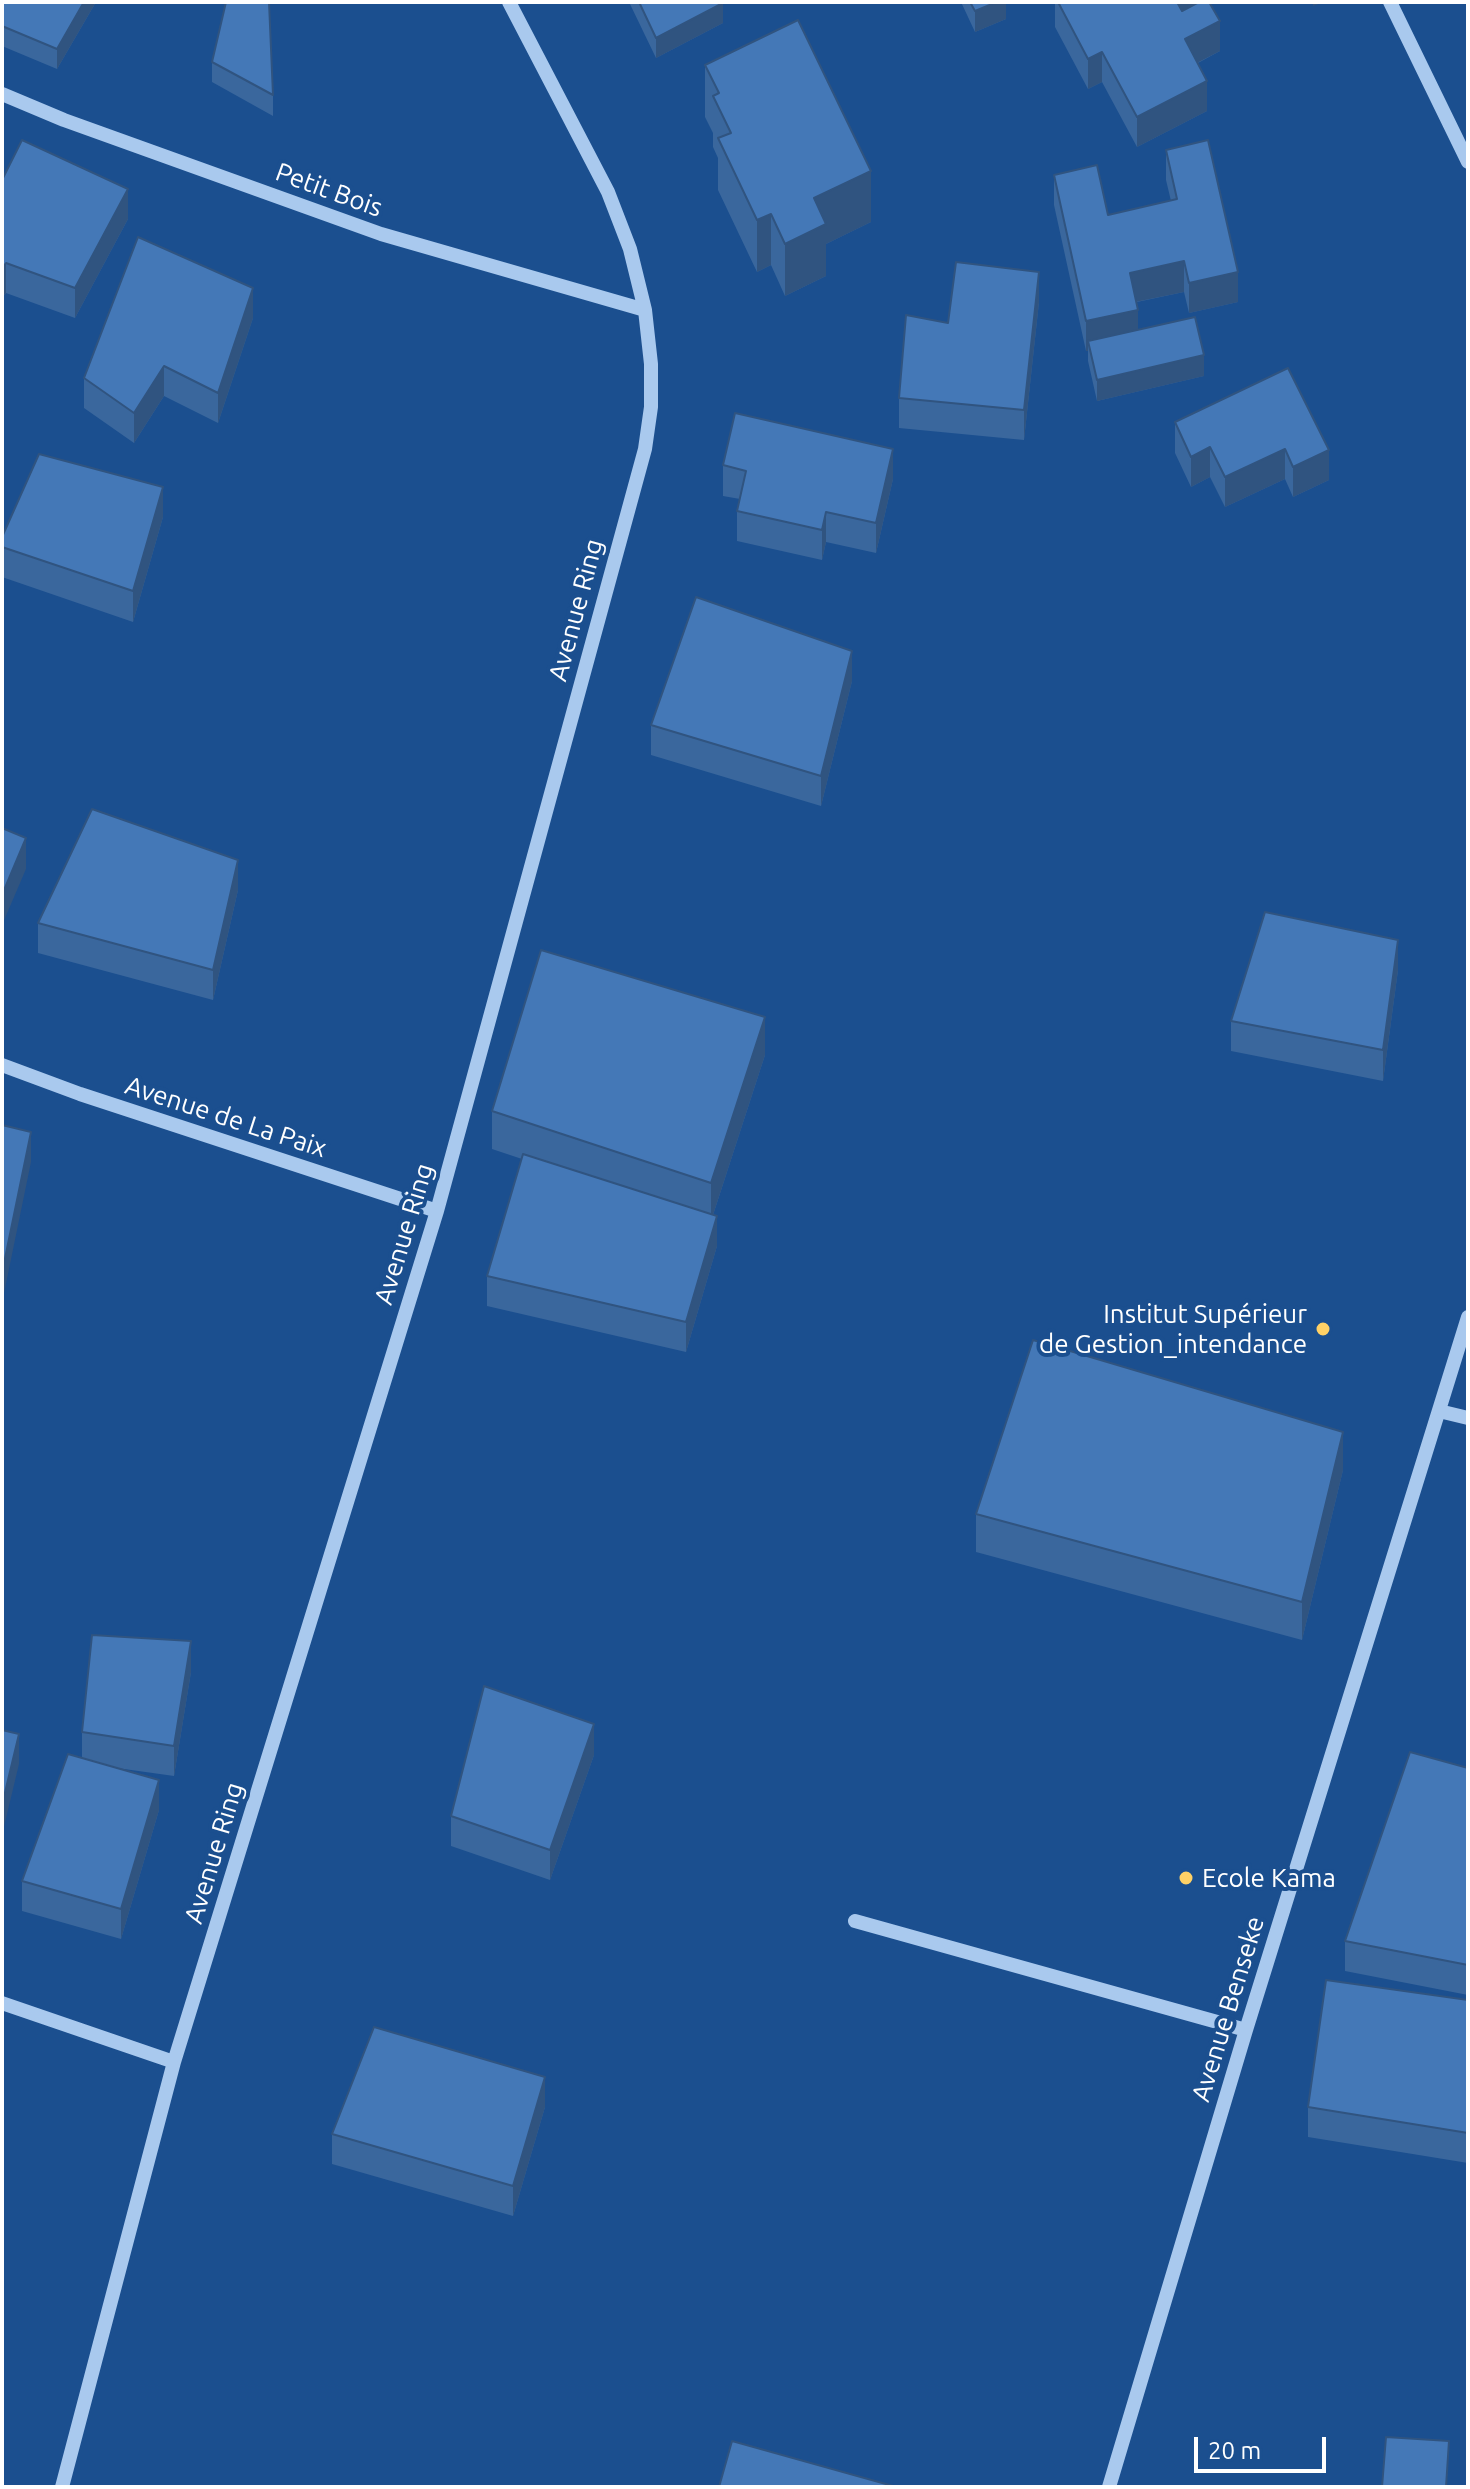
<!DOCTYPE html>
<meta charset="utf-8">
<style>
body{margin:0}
#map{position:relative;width:1470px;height:2489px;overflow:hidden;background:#1b4f8f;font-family:Ubuntu,sans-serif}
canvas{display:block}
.frame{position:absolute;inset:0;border:4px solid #fff;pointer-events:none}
.scale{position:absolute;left:1194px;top:2437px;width:132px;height:36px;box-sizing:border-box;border:4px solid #fff;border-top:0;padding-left:10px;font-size:24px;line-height:28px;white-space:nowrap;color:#fff;-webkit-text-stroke:6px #1b4f8f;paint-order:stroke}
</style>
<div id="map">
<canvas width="1470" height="2489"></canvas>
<div class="frame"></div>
<div class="scale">20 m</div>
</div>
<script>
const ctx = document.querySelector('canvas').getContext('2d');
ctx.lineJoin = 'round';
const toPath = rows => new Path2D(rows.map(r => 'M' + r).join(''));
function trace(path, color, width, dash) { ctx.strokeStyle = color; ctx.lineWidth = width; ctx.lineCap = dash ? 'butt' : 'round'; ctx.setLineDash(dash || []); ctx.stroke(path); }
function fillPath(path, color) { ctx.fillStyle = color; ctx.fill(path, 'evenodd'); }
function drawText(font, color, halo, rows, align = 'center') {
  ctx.font = font + ' Ubuntu,sans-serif'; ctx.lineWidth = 8; ctx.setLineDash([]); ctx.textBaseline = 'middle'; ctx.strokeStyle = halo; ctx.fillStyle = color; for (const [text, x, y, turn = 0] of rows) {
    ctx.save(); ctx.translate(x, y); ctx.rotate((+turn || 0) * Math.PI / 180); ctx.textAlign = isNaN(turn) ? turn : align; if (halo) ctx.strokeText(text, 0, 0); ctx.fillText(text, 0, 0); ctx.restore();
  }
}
trace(toPath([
 [1390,2,1468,162],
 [2,94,64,120,381,234,645,310],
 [2,1065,80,1094,437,1211],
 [1439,1411,1468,1418],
 [855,1921,1246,2030],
 [2,2003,174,2062],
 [62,2487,174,2062,437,1211,645,449,651,407,651,364,645,310,630,249,608,192,509,2],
 [1109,2487,1246,2030,1468,1317]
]), '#a9c9ee', 14);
fillPath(toPath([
 [2,2,96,2,57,69,2,46],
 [629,2,723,2,723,23,656,58],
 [961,2,1006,2,1006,19,975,32],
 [1055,2,1196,2,1220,51,1198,63,1207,111,1137,147,1102,82,1088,89,1055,27],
 [212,62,273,95,273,116,212,82],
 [705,65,871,222,826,244,826,276,785,296,771,265,757,272,718,190,718,158,713,147,713,133,705,117],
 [1166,150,1238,302,1189,313,1184,292,1137,302,1138,329,1204,376,1097,401,1088,361,1088,351,1086,351,1054,205,1054,175,1108,215,1171,201,1166,180],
 [2,180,128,219,75,318,6,293,2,298],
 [1039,302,1024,440,899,428,899,398,948,323],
 [253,318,218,423,164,396,134,443,84,408,84,378],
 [1288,368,1329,480,1293,497,1285,479,1225,507,1210,477,1191,487,1175,453,1175,422],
 [723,465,893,479,876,553,826,542,822,560,737,541,737,511,740,499,723,496],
 [163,517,133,622,2,577,2,537],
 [852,681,821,806,651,755,651,725],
 [238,890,213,1000,38,953,38,923],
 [1398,970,1383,1081,1231,1051,1231,1021],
 [765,1055,713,1215,717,1246,686,1352,487,1306,487,1276,522,1159,492,1149,492,1111],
 [1343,1470,1302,1640,976,1552,976,1514],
 [191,1672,174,1776,117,1768,159,1810,121,1939,22,1911,22,1881,82,1757,82,1732],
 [594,1755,550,1880,451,1846,451,1816],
 [1468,1768,1468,1995,1345,1971,1345,1941],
 [1468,2000,1468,2163,1308,2137,1308,2107],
 [545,2107,513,2216,332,2164,332,2134]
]), '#3a679d');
fillPath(toPath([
 [84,2,96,2,57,69,57,49],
 [997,2,1006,2,1006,19,975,32,975,11],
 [1171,2,1196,2,1196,6,1171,20],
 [1313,2,1324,2,1313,6],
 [723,3,723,23,656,58,656,38],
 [1220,21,1220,51,1185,69,1185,39],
 [1102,52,1102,82,1088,89,1088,59],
 [1207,81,1207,111,1137,147,1137,117],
 [871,171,871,222,826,244,826,276,785,296,785,244,814,198],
 [128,189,128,219,75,318,75,288],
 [771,214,771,265,757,272,757,220],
 [1184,261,1184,292,1130,303,1130,273],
 [6,263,6,293,2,298,2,268],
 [1039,272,1039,302,1024,440,1024,410],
 [1238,272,1238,302,1189,313,1189,283],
 [253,288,253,318,218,423,218,393],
 [1138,310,1138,340,1088,341,1088,351,1086,351,1086,321],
 [1204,355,1204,376,1097,401,1097,380],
 [164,366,164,396,134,443,134,413],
 [1210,447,1210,477,1191,487,1191,457],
 [893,449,893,479,876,553,876,523],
 [1285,449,1285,479,1225,507,1225,477],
 [1329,450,1329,480,1293,497,1293,467],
 [163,487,163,517,133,622,133,591],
 [826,512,826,542,822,560,822,530],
 [852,651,852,681,821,806,821,776],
 [26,838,26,869,2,925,2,895],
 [238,860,238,890,213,1000,213,970],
 [1398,940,1398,970,1383,1081,1383,1050],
 [765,1017,765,1055,711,1221,711,1183],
 [31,1132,31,1162,2,1303,2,1273],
 [717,1216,717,1246,686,1352,686,1322],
 [1343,1432,1343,1470,1302,1640,1302,1602],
 [191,1641,191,1672,174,1776,174,1746],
 [594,1724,594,1755,550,1880,550,1850],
 [19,1734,19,1764,2,1835,2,1805],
 [159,1780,159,1810,121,1939,121,1909],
 [545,2077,545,2107,513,2216,513,2186]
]), '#305480');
const building = toPath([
 [2,2,84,2,57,49,2,26,2,2],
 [226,2,269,2,273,95,212,62,226,2],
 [639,2,723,2,723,3,656,38,639,2],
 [970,2,997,2,975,11,970,2],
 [1058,2,1177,2,1182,11,1199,2,1209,2,1220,21,1185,39,1207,81,1137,117,1102,52,1088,59,1058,2],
 [798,20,871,171,814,198,826,224,785,244,771,214,757,220,718,138,731,133,713,96,719,93,705,65,798,20],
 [22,140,128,189,75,288,6,263,2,268,2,180,22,140],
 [1208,140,1238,272,1189,283,1184,261,1130,273,1138,310,1086,321,1054,175,1097,165,1108,215,1177,199,1166,150,1208,140],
 [138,237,253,288,218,393,164,366,134,413,84,378,138,237],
 [956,262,1039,272,1024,410,899,398,906,315,948,323,956,262],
 [1195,317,1204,355,1097,380,1088,341,1195,317],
 [1288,368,1329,450,1293,467,1285,449,1225,477,1210,447,1191,457,1175,422,1288,368],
 [735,413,893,449,876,523,826,512,822,530,737,511,746,471,723,465,735,413],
 [39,454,163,487,133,591,2,547,2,537,39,454],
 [696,597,852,651,821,776,651,725,696,597],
 [92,809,238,860,213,970,38,923,92,809],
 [2,828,26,838,2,895,2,828],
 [1265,912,1398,940,1383,1050,1231,1021,1265,912],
 [541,950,765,1017,711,1183,492,1111,541,950],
 [2,1125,31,1132,2,1273,2,1125],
 [523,1154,717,1216,686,1322,487,1276,523,1154],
 [1033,1340,1343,1432,1302,1602,976,1514,1033,1340],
 [92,1635,191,1641,174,1746,82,1732,92,1635],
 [484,1686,594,1724,550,1850,451,1816,484,1686],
 [2,1730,19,1734,2,1805,2,1730],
 [1410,1752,1468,1768,1468,1965,1345,1941,1410,1752],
 [68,1754,159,1780,121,1909,22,1881,68,1754],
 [1326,1980,1468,2000,1468,2133,1308,2107,1326,1980],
 [374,2027,545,2077,513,2186,332,2134,374,2027],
 [1386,2437,1449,2441,1446,2487,1382,2487,1386,2437],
 [732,2441,893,2486,893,2487,719,2487,732,2441]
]);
fillPath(building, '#4478b7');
trace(building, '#305480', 2);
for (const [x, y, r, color] of [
 [1323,1329,8,"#ffd166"],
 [1186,1878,8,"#ffd166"]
]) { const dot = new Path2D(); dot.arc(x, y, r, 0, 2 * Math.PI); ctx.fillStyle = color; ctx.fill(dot); trace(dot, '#1b4f8f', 3); }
drawText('26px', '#fff', '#1b4f8f', [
 ["Petit Bois",329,190,20],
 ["Avenue Ring",576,610,-75],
 ["Avenue de La Paix",226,1117,18],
 ["Avenue Ring",404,1234,-73],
 ["Avenue Ring",214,1853,-73],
 ["Avenue Benseke",1228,2009,-73]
]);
drawText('26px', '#fff', '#1b4f8f', [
 ["Institut Supérieur",1307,1314],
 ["de Gestion_intendance",1307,1344],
 ["Ecole Kama",1202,1878,"left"]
], 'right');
</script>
